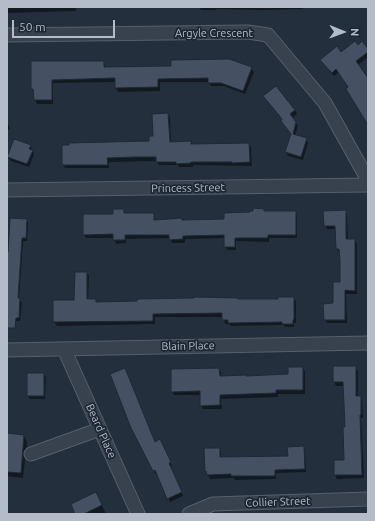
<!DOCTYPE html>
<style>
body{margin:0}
#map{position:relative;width:375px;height:521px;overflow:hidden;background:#242f3e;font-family:Ubuntu,sans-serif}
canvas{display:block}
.frame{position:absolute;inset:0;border:8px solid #b4bcc9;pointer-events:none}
.north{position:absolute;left:323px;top:12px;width:40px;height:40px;-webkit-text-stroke:3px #1d2633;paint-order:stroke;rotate:91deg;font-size:11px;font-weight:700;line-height:16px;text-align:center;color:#b4bcc9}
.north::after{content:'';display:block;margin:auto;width:14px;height:18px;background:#b4bcc9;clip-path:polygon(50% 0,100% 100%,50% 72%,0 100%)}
.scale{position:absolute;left:12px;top:20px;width:103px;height:18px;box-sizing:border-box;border:2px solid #b4bcc9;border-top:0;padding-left:5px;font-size:12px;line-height:14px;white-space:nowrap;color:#b4bcc9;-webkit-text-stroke:3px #1d2633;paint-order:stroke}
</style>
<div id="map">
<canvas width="375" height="521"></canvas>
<div class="frame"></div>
<div class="north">N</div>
<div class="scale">50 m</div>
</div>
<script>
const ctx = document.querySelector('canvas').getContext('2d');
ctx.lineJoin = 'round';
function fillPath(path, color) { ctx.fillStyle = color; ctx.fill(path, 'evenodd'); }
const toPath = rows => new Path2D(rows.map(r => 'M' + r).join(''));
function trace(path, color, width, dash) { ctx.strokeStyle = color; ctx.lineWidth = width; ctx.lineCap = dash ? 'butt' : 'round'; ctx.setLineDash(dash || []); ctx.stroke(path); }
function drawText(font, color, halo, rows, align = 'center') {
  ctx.font = font + ' Ubuntu,sans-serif'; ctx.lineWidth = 3.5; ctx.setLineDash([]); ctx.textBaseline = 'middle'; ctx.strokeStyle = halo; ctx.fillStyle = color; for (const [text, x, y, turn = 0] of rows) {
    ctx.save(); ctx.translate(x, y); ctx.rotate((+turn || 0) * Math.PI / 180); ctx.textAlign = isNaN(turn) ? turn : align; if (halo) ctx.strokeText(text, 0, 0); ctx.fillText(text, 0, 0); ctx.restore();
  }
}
fillPath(toPath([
 [7,7,76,7,76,11,7,13],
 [199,7,303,7,303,9,261,10,216,9,216,10,201,10],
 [368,51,368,57,358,65,368,79,368,119,339,72,334,76,324,64,341,53],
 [32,62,103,62,106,68,251,68,254,72,245,94,224,86,211,86,209,82,160,82,160,91,118,92,116,88,116,82,53,83,53,104,37,104,35,100,34,93,32,89],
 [267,99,295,110,297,114,292,118,298,126,295,136,306,139,308,143,303,160,288,156,286,152,292,135,284,124,286,122],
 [168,114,170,117,171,143,191,142,192,145,249,144,251,147,252,166,193,165,193,167,179,167,178,165,159,165,157,161,109,162,109,168,65,168,63,165,150,142],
 [7,121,10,129,7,130],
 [30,145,34,154,29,167,11,161,8,157],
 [123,210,125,213,153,214,155,221,182,219,183,221,225,220,264,210,265,212,295,212,297,216,297,238,269,238,269,242,236,241,236,250,228,250,225,247,225,238,185,239,185,243,172,243,170,238,126,239,126,243,116,244,114,238,86,238,84,235],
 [345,211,347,215,348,240,355,240,357,244,357,294,346,294,347,323,327,323,325,320,335,304,341,283,340,253,337,249,336,229,327,229,325,225],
 [26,220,28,223,27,241,23,241,19,299,22,303,20,321,7,320,7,253,9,253],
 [87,273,89,276,88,300,96,300,97,303,279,300,294,298,296,301,296,323,294,323,294,327,285,327,284,325,231,326,229,324,225,324,223,317,155,317,155,324,57,326,54,322,54,301,75,301],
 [355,367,358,371,358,397,360,397,362,401,363,418,361,418,364,478,337,479,335,475,335,461,345,461,346,428,344,386,336,386,334,382],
 [303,368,305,372,305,394,278,394,278,397,221,399,222,409,203,409,201,405,201,395,174,395,172,391,219,369,221,373,221,377,246,377,289,374],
 [44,374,46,377,45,399,30,399,28,396],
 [7,434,24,436,27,442,23,478,7,476],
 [155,443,161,444,172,466,170,467,183,496,170,502,157,474,156,474,154,472,159,469],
 [303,447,305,451,306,472,276,473,276,479,235,480,233,478,210,479,206,471,205,449,219,449,221,452,221,458,289,457],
 [98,497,106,514,77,514]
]), '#0007');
const building = toPath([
 [355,41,358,45,362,41,368,49,368,52,356,61,368,78,368,125,346,89,348,87,336,69,332,73,320,60,337,46,341,52,355,41],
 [229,59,252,67,243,91,221,83,208,83,208,78,158,79,158,87,115,88,115,78,52,80,52,100,34,100,33,89,31,89,31,61,104,61,104,67,171,66,171,60,229,59],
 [276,86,295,110,290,114,296,122,293,134,307,138,301,157,285,152,291,134,281,121,282,119,263,96,276,86],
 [168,113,170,142,191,141,191,144,249,143,250,162,232,163,232,162,191,162,191,163,176,164,176,162,156,162,156,157,135,157,107,158,108,165,62,165,62,145,69,145,69,143,149,141,149,136,153,136,152,114,168,113],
 [14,139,31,145,29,149,33,150,27,164,7,157,14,139],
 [253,208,264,209,264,211,296,211,296,235,268,235,268,238,235,238,235,247,224,247,224,235,183,236,183,239,169,240,169,235,125,235,125,240,113,240,113,234,83,235,83,214,113,214,113,209,124,209,124,213,154,213,154,220,182,218,182,220,224,219,224,213,250,212,250,211,253,211,253,208],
 [346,210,346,239,355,239,355,291,345,290,345,320,324,320,323,304,333,303,333,282,340,282,340,260,339,249,336,249,335,226,324,226,323,211,346,210],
 [10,218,27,219,26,238,22,238,18,298,20,298,19,318,16,318,15,328,7,328,7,252,8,252,10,218],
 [75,272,87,272,87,299,96,299,96,302,137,301,137,299,194,298,194,297,238,298,238,299,278,299,278,297,294,297,294,319,293,320,293,324,282,324,282,322,228,323,228,320,222,320,222,313,153,314,153,321,53,322,53,300,74,300,75,272],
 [333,366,356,366,356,396,361,396,361,415,360,415,362,475,334,475,334,460,344,460,343,427,345,427,343,382,333,382,333,366],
 [288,367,303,367,303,390,276,390,276,393,220,395,220,405,200,406,200,391,171,392,171,369,219,368,220,376,246,375,246,376,288,374,288,367],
 [125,368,155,442,160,439,171,462,169,463,182,492,167,499,155,470,153,471,131,428,110,374,125,368],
 [27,373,44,373,44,396,27,396,27,373],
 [7,433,24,435,21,473,7,472,7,433],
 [304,446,305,469,275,470,275,476,231,476,231,474,207,475,206,471,205,472,204,448,220,448,220,457,288,456,287,447,304,446],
 [96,492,102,505,84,514,75,514,71,504,96,492]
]);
fillPath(building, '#455162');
trace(building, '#1f2835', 1);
const minor = toPath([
 [7,35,248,32,268,35,325,103,368,180],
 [7,190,368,185],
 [64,349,138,514],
 [7,350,368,343],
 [31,454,100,429],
 [189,514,213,504,368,499]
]);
trace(minor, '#565f6c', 15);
trace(minor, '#38414e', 13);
drawText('11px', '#b4bcc9', '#1d2633', [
 ["Argyle Crescent",214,33],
 ["Princess Street",188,188,-1],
 ["Blain Place",188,346,-1],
 ["Beard Place",101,431,66],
 ["Collier Street",278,502,-2]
]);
</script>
